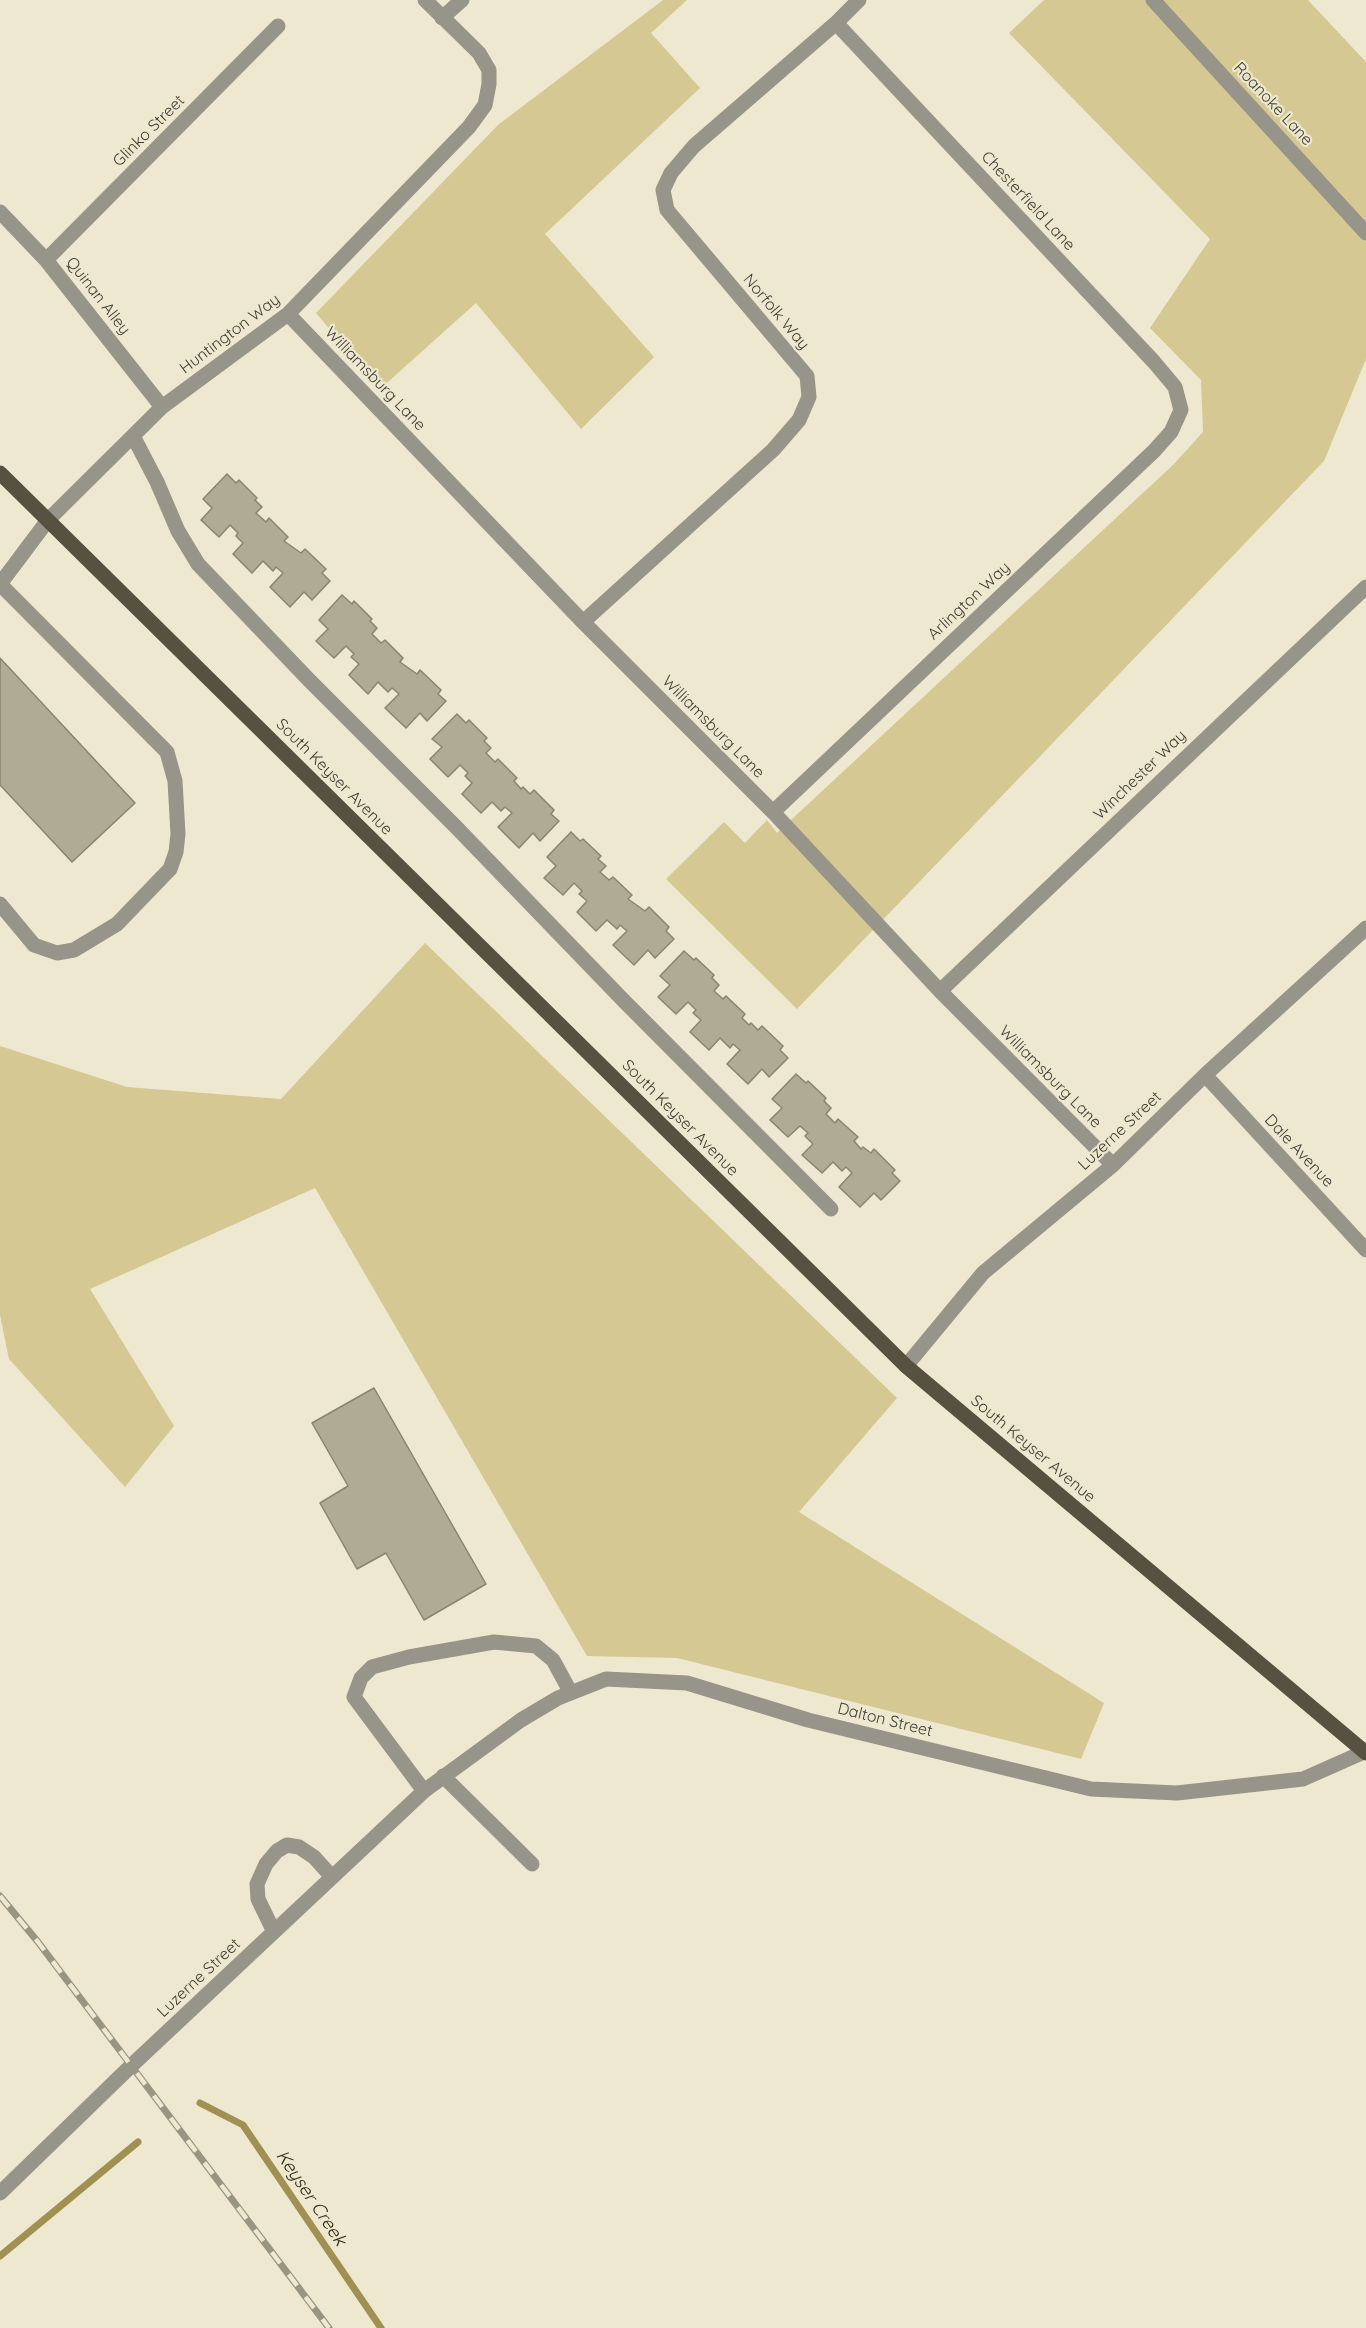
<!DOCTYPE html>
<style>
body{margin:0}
canvas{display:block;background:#ede8cf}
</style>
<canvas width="1366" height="2328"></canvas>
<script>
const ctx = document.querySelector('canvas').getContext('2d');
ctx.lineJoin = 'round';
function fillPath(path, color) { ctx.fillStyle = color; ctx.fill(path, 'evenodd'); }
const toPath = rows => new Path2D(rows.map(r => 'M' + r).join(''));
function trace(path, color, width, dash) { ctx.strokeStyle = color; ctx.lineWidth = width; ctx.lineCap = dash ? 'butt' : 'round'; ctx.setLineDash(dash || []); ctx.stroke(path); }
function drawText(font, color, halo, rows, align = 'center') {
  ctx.font = font + ' Quicksand,sans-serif'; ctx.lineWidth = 4.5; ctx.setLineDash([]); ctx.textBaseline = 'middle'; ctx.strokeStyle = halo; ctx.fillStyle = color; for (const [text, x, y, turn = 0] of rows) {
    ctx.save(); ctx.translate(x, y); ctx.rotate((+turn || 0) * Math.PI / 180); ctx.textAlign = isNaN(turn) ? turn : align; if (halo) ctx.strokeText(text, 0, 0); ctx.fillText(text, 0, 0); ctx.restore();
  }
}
fillPath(toPath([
 [663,0,687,0,651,33,700,88,545,234,654,357,581,429,476,303,380,389,316,313,498,125],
 [1044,0,1308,0,1366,62,1366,359,1324,461,797,1009,666,879,724,822,745,843,767,820,777,833,1173,465,1203,432,1201,380,1150,328,1210,239,1009,33],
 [425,943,897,1398,799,1512,1104,1703,1081,1759,677,1658,587,1656,315,1188,90,1289,174,1426,125,1487,9,1359,0,1315,0,1046,127,1087,281,1099]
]), '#d5c893');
trace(toPath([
 [200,2103,243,2125,381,2328],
 [0,2256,138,2142]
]), '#a09052', 7);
const building = toPath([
 [227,474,236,483,239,480,257,498,255,500,262,507,256,513,266,522,269,518,288,537,284,541,301,553,305,549,326,569,322,573,330,581,312,600,304,592,290,607,270,587,283,573,276,567,273,571,263,561,252,573,233,554,243,543,236,536,238,533,230,525,219,537,201,520,212,508,203,499,227,474],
 [342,595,352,604,354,601,372,619,370,621,377,628,372,634,381,643,385,640,403,658,400,662,417,674,420,670,441,690,438,694,446,701,427,721,420,713,406,728,385,708,399,694,398,693,392,688,388,692,378,682,368,694,349,675,359,664,351,657,354,654,346,646,334,658,316,641,328,629,319,620,342,595],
 [0,658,135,803,72,862,0,785,0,658],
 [457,714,466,723,469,720,487,738,484,741,491,748,486,753,495,762,498,759,517,778,514,781,521,789,523,787,530,794,534,790,554,810,551,814,559,821,540,841,533,833,519,848,498,827,512,813,505,807,501,811,492,802,481,813,462,794,472,783,465,776,468,773,460,765,448,777,430,759,442,747,432,739,457,714],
 [571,832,580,841,583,839,601,856,598,859,606,866,600,872,609,880,613,877,632,895,628,899,645,911,649,907,669,927,666,931,674,939,655,958,648,950,634,965,613,945,627,931,620,925,617,929,607,920,596,931,577,912,587,901,579,894,582,891,574,883,563,895,544,878,556,866,547,857,571,832],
 [684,951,694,960,696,958,714,975,712,978,719,985,714,991,723,999,726,996,745,1014,742,1018,749,1025,751,1023,758,1030,762,1026,783,1046,780,1050,788,1058,769,1077,762,1069,748,1084,727,1064,740,1050,733,1044,730,1048,720,1038,709,1050,690,1032,701,1020,693,1013,696,1010,688,1002,676,1014,658,997,670,985,660,976,684,951],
 [796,1074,806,1083,808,1081,826,1098,824,1101,831,1108,826,1114,835,1123,838,1119,858,1137,854,1141,861,1149,863,1147,871,1153,874,1149,895,1170,892,1173,900,1181,881,1200,874,1193,860,1207,839,1187,852,1173,846,1167,842,1171,833,1162,822,1173,802,1155,813,1144,805,1136,808,1133,800,1126,788,1137,770,1120,782,1108,772,1099,796,1074],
 [374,1388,486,1584,424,1620,386,1553,357,1569,320,1503,348,1486,312,1423,374,1388]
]);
fillPath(building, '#b0ab93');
trace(building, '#8a856e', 1.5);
trace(toPath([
 [1153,0,1366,233],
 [442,18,462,0],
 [0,212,46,260,162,407],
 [46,260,278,26],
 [288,314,583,622,773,812,940,991,1113,1165],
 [133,436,157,482,178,531,198,564,309,680,456,827,624,1001,831,1209],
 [0,584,48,520,162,407,288,314,469,127,485,105,489,84,489,70,479,53,425,0],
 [583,622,773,450,799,420,809,397,807,376,667,210,663,190,671,173,694,146,836,23,859,0],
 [773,812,1154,451,1171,432,1181,410,1175,387,1154,362,836,23],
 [0,904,34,945,57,953,74,950,117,924,170,869,176,852,178,834,175,781,167,752,0,584],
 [940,991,1366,587],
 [1205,1075,1366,1250],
 [906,1366,983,1273,1113,1165,1205,1075,1366,928],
 [443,1776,532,1864],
 [424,1791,354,1697,361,1678,372,1667,409,1657,494,1642,536,1646,553,1660,571,1693],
 [274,1932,258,1899,257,1884,266,1864,277,1851,287,1845,299,1847,314,1857,332,1877],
 [0,2193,132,2065,424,1791,521,1720,558,1698,606,1679,687,1683,808,1720,1091,1789,1177,1793,1303,1779,1366,1751]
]), '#97948a', 15);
trace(toPath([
 [0,473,906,1366,1366,1753]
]), '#565140', 15);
const rail = toPath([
 [0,1896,38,1942,329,2328]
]);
trace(rail, '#989583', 7);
trace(rail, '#ede8cf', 4.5, [14]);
drawText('16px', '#3e3c32', '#ede8cf', [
 ["Roanoke Lane",1273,104,47],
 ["Glinko Street",149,131,-45],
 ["Chesterfield Lane",1028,201,47],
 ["Quinan Alley",98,296,52],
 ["Norfolk Way",776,312,50],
 ["Huntington Way",230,334,-37],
 ["Williamsburg Lane",375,379,46],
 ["Arlington Way",969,601,-43],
 ["Williamsburg Lane",713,727,45],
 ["Winchester Way",1140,775,-44],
 ["South Keyser Avenue",334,777,45],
 ["Williamsburg Lane",1050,1077,45],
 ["South Keyser Avenue",680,1118,45],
 ["Luzerne Street",1120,1131,-43],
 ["Dale Avenue",1299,1151,47],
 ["South Keyser Avenue",1033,1449,40],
 ["Dalton Street",885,1720,14],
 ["Luzerne Street",199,1978,-43]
]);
drawText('italic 18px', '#30290c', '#ede8cf', [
 ["Keyser Creek",311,2198,56]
]);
</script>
